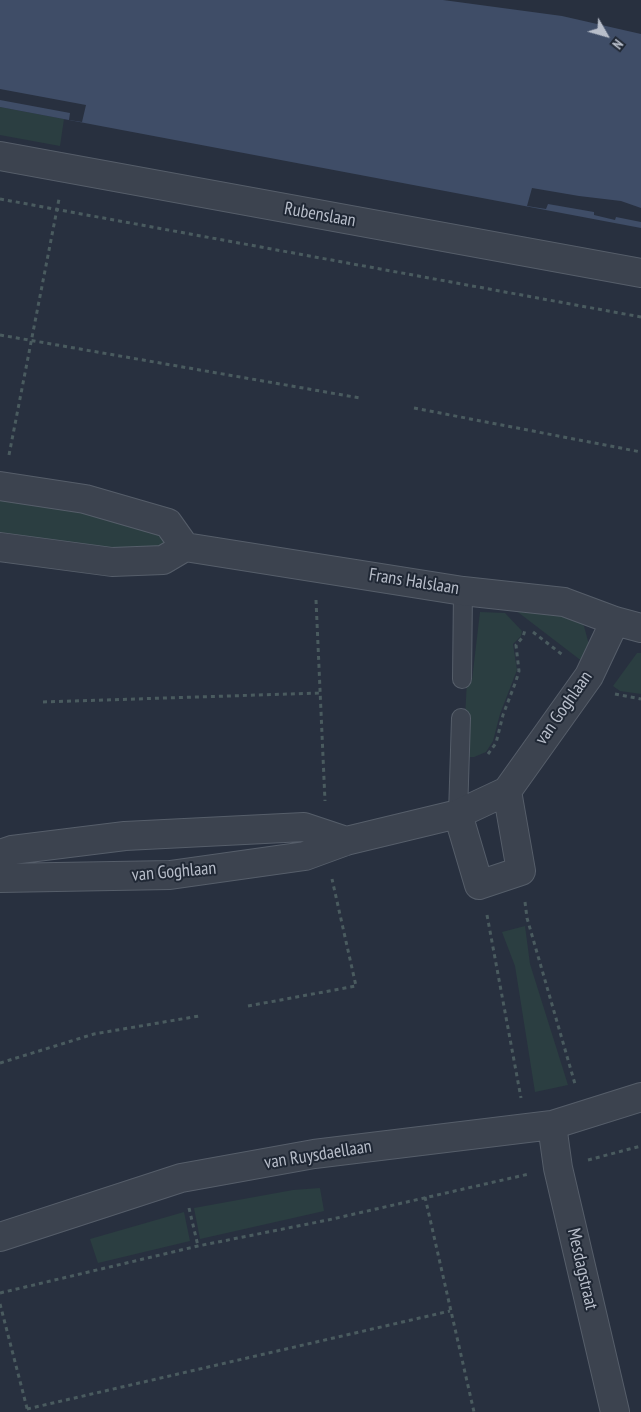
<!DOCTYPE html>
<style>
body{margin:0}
#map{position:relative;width:641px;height:1412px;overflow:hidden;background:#28303f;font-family:"PT Sans Narrow",sans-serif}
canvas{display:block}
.north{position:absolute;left:581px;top:10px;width:50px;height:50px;-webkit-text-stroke:4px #202835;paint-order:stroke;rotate:128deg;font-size:14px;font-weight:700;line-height:20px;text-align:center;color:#b8beca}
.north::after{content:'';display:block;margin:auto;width:18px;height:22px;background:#b8beca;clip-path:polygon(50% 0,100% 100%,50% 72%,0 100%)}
</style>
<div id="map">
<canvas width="641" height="1412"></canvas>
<div class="north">N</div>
</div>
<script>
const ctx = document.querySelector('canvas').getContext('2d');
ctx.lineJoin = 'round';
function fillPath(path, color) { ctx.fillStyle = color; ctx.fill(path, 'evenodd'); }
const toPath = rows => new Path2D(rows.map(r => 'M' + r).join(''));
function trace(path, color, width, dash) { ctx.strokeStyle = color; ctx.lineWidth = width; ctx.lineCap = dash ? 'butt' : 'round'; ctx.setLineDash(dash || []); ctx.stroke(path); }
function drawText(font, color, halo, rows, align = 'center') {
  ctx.font = font + ' "PT Sans Narrow",sans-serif'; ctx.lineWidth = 4; ctx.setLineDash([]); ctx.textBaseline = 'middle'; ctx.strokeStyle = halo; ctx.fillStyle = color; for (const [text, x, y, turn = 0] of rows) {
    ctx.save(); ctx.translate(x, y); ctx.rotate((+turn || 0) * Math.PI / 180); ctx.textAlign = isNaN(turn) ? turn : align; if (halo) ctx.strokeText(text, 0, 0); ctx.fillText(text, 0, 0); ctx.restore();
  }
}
fillPath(toPath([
 [0,107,64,119,60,146,0,135],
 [0,497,44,499,159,532,165,538,164,544,160,550,85,551,0,537],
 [506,603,570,612,584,626,589,645,583,662],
 [480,612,505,613,522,631,521,636,513,644,517,670,500,714,493,741,486,752,474,757,463,757,467,680,472,680],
 [637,653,641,653,641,694,620,691,613,686],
 [525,926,530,964,568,1085,535,1092,515,966,502,932],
 [320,1188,324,1211,200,1239,194,1208,293,1190],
 [184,1212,190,1241,98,1263,90,1239]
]), '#2b3e41');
fillPath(toPath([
 [0,0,443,0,562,16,641,34,641,228,0,107]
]), '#3f4d67');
fillPath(toPath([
 [0,89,86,105,82,122,69,120,70,113,0,100],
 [532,188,579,196,621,201,641,208,641,222,616,217,615,220,594,215,594,212,548,204,546,209,527,206]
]), '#28303f');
const lane = toPath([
 [462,679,463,591],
 [458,814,461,718]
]);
const street = toPath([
 [0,156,641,273],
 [0,486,85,499,168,523,185,547],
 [0,547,112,562,163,560,185,547,463,591,564,602,615,621,641,628],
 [458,814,479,885,521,871,507,791],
 [0,854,12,850,125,836,304,827,346,841],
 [0,878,170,875,305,856,346,841,458,814,507,791,589,676,615,621],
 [552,1125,558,1168,615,1412],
 [0,1237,181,1178,314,1154,552,1125,641,1097]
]);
trace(lane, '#565e6a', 20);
trace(street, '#565e6a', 30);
trace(toPath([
 [0,199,641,317],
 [0,335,360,398],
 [414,408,641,452],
 [9,455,59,199],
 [316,600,325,801],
 [533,632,564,656],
 [615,694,641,699],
 [43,702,320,693],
 [488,754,496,743,503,715,516,681,519,671,516,645,523,637,525,630],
 [525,902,527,918,575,1084],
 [487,915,521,1098],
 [248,1006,356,986,332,879],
 [0,1063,94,1034,199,1016],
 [588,1160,641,1146],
 [425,1197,474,1412],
 [189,1208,198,1246],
 [0,1293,198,1246,328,1220,529,1174],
 [0,1304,28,1412],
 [27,1409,450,1311]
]), '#4a5b5f', 3, [4, 4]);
trace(lane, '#3c434f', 18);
trace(street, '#3c434f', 28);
drawText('18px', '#b8beca', '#202835', [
 ["Rubenslaan",320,215,10],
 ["Frans Halslaan",414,582,9],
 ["van Goghlaan",564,708,-55],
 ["van Goghlaan",174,872,-5],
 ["van Ruysdaellaan",318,1155,-9],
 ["Mesdagstraat",582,1269,77]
]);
</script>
